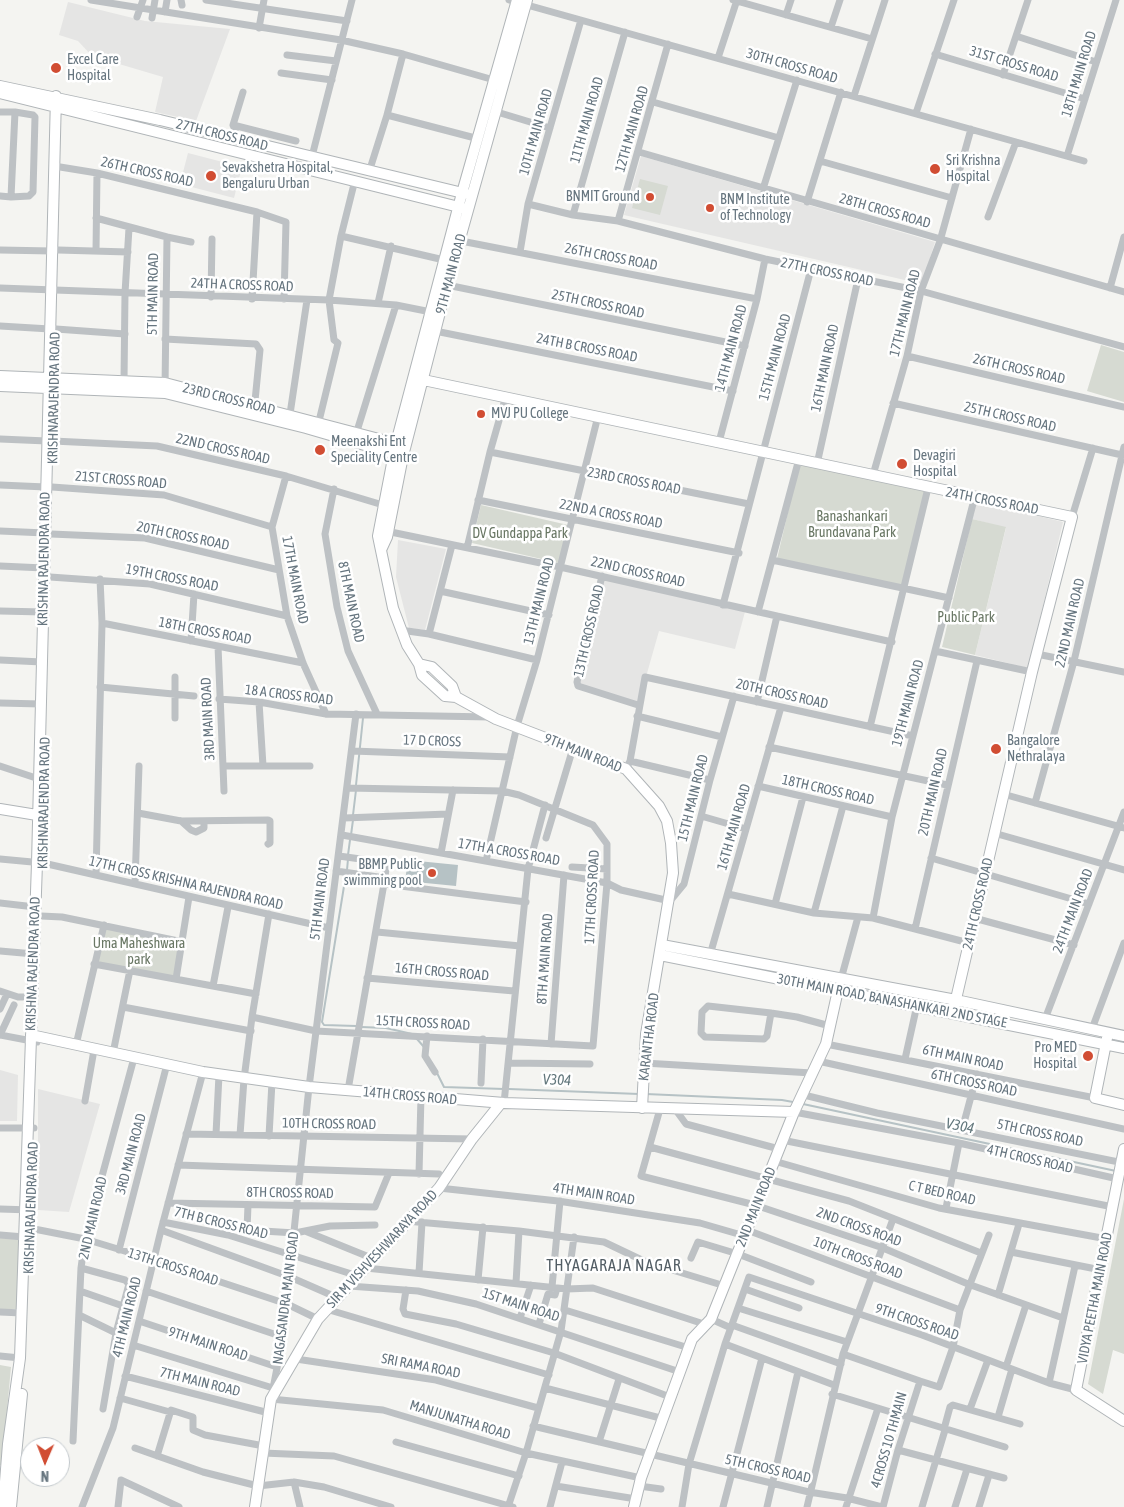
<!DOCTYPE html>
<style>
body{margin:0}
#map{position:relative;width:1124px;height:1507px;overflow:hidden;background:#f4f4f1;font-family:"Asap Condensed",sans-serif}
canvas{display:block}
.north{position:absolute;left:20px;top:1437px;width:50px;height:50px;box-sizing:border-box;background:#fff;border:1px solid #c2c8cc;border-radius:50%;rotate:181deg;font-size:14px;font-weight:700;line-height:20px;text-align:center;color:#66757f}
.north::after{content:'';display:block;margin:auto;width:18px;height:22px;background:#d14d33;clip-path:polygon(50% 0,100% 100%,50% 72%,0 100%)}
</style>
<div id="map">
<canvas width="1124" height="1507"></canvas>
<div class="north">N</div>
</div>
<script>
const ctx = document.querySelector('canvas').getContext('2d');
ctx.lineJoin = 'round';
function fillPath(path, color) { ctx.fillStyle = color; ctx.fill(path, 'evenodd'); }
const toPath = rows => new Path2D(rows.map(r => 'M' + r).join(''));
function trace(path, color, width, dash) { ctx.strokeStyle = color; ctx.lineWidth = width; ctx.lineCap = dash ? 'butt' : 'round'; ctx.setLineDash(dash || []); ctx.stroke(path); }
function drawText(font, color, halo, rows, align = 'center') {
  ctx.font = font + ' "Asap Condensed",sans-serif'; ctx.lineWidth = 5; ctx.setLineDash([]); ctx.textBaseline = 'middle'; ctx.strokeStyle = halo; ctx.fillStyle = color; for (const [text, x, y, turn = 0] of rows) {
    ctx.save(); ctx.translate(x, y); ctx.rotate((+turn || 0) * Math.PI / 180); ctx.textAlign = isNaN(turn) ? turn : align; if (halo) ctx.strokeText(text, 0, 0); ctx.fillText(text, 0, 0); ctx.restore();
  }
}
fillPath(toPath([
 [68,2,145,21,230,29,196,121,155,112,163,77,92,56,78,41,59,35],
 [188,153,242,167,234,198,180,184],
 [641,156,935,242,922,284,624,215],
 [977,501,1063,522,1028,668,975,655,1006,528,972,519],
 [398,540,446,549,425,630,409,628,396,577],
 [602,576,746,608,735,649,659,631,638,705,578,686],
 [0,1070,18,1075,17,1121,0,1121],
 [38,1089,100,1104,69,1212,38,1210]
]), '#e5e5e4');
fillPath(toPath([
 [640,179,668,186,660,215,632,208],
 [1101,345,1124,352,1124,402,1087,391],
 [800,461,926,490,903,588,777,559],
 [481,505,568,525,559,563,472,543],
 [972,519,1006,527,975,655,942,647],
 [104,925,183,942,176,979,95,962],
 [1124,1199,1124,1354,1113,1350,1103,1394,1088,1384],
 [0,1238,19,1239,17,1309,0,1309],
 [0,1365,11,1367,2,1465,0,1465]
]), '#d6dad2');
fillPath(toPath([
 [408,860,458,865,456,886,405,881]
]), '#b6c2c5');
trace(toPath([
 [356,785,363,718],
 [353,815,356,790],
 [351,835,353,820],
 [348,855,350,840],
 [347,870,348,859],
 [346,874,322,1022,324,1025,356,1026],
 [361,1027,386,1028,412,1034],
 [417,1039,424,1047],
 [437,1073,444,1087,504,1089],
 [509,1089,639,1094],
 [646,1094,782,1100,793,1102],
 [803,1104,1116,1171]
]), '#b6c2c5', 2);
const secondary = toPath([
 [517,0,462,193,396,443,378,536,393,608,407,645,419,664,422,675,445,696,456,697,496,719,626,769,659,806,667,821,671,843,673,873,646,1034,642,1108],
 [0,86,160,120,467,194],
 [0,93,463,208],
 [0,376,165,383,402,445],
 [414,378,1072,517,1032,672,953,1012],
 [0,386,165,393,306,428,399,455],
 [381,550,387,537,403,456,447,285,527,0],
 [419,664,432,667,452,686,456,697],
 [0,809,43,816],
 [662,945,956,1000,1124,1036],
 [660,955,1124,1048],
 [31,1035,203,1072,309,1087,504,1103,794,1112],
 [1107,1038,1095,1098,1124,1105],
 [1124,1149,1076,1390,1124,1421],
 [3,1507,8,1444,20,1358,37,863,56,96],
 [11,1507,22,1394],
 [255,1507,271,1399,318,1319,439,1188,472,1139,501,1103],
 [634,1507,641,1478,692,1339,711,1319,794,1112,826,1044,838,990]
]);
trace(secondary, '#b0b5b8', 12);
trace(toPath([
 [91,0,341,40,403,54,387,115,369,172],
 [181,0,182,5],
 [206,0,347,21],
 [509,0,1084,161],
 [733,0,872,39],
 [165,12,167,0],
 [786,15,791,0],
 [137,17,143,0],
 [152,18,155,0],
 [831,27,840,0],
 [259,28,264,0],
 [1016,36,1096,62],
 [403,54,494,80],
 [935,54,1085,99],
 [287,55,336,61],
 [718,58,737,0],
 [281,73,332,80],
 [1003,75,1028,0],
 [854,96,885,0],
 [653,102,779,138],
 [0,112,15,112],
 [497,112,550,128],
 [916,113,954,0],
 [387,115,479,139],
 [233,125,296,141],
 [232,137,235,130,233,125,243,92],
 [639,152,1124,292],
 [1067,156,1116,0],
 [820,161,952,198],
 [54,166,97,173,257,212,286,222,284,299],
 [309,168,352,0],
 [763,189,797,80],
 [0,196,11,197,29,196,33,192,35,117,33,115,15,112,11,197],
 [807,202,841,92],
 [528,204,573,215,618,221,765,259,921,291,1124,347],
 [573,215,625,32],
 [988,217,1016,142],
 [96,218,167,237,165,388],
 [618,221,668,44],
 [341,236,444,260],
 [167,237,191,242],
 [456,240,757,299],
 [0,250,52,251],
 [58,250,128,252],
 [96,251,97,173],
 [520,252,528,204,581,20],
 [447,285,745,346],
 [0,288,329,300,396,305,431,312],
 [1110,288,1124,237],
 [211,297,212,239],
 [252,299,257,212],
 [378,303,391,246],
 [0,326,50,329],
 [56,329,125,334],
 [435,331,733,391],
 [165,339,256,344,260,350,254,411],
 [907,356,1124,407],
 [124,381,125,293,129,228],
 [893,403,1122,455],
 [290,414,307,300],
 [319,421,338,343,334,340,329,300,341,236,355,180],
 [357,431,396,305],
 [0,439,47,441],
 [53,441,157,446,286,476,383,505],
 [719,442,757,299,765,259],
 [490,452,749,504],
 [817,464,858,279],
 [873,475,907,356,921,291,940,241,971,129],
 [286,476,272,527,287,616,303,663,326,714],
 [0,485,46,487],
 [52,487,164,495,272,527],
 [334,489,325,534,337,607,348,651,377,714],
 [478,500,739,553],
 [1072,517,1093,448],
 [0,531,45,533],
 [386,531,560,567,892,642],
 [51,534,145,538,279,570],
 [467,548,490,452,506,396],
 [772,560,949,598],
 [0,566,44,568],
 [602,576,577,682,578,686,638,705],
 [50,577,150,584,287,616],
 [440,591,549,615],
 [723,605,811,269],
 [0,611,43,612],
 [758,612,799,459],
 [102,623,303,663],
 [400,630,429,634,537,660],
 [429,634,452,545],
 [191,641,194,594],
 [218,646,224,791],
 [935,651,1032,672],
 [1037,654,1124,672],
 [0,660,42,662],
 [100,687,194,696],
 [219,699,259,702,326,714,490,717],
 [259,702,263,766],
 [757,702,777,616],
 [0,703,41,704],
 [356,714,309,1087,283,1337,271,1399,383,1410,526,1453,641,1478],
 [637,716,722,737],
 [175,718,175,677],
 [870,727,928,488],
 [769,747,947,785],
 [353,751,510,757],
 [630,761,710,780],
 [0,766,39,779],
 [223,766,310,766],
 [626,769,630,761,645,677,913,736],
 [758,786,892,817],
 [1003,794,1124,828],
 [1035,803,1074,661,1124,447],
 [138,813,181,821,268,820,270,821,270,843,268,844],
 [701,816,746,829],
 [344,818,448,814],
 [181,821,191,830,196,832,204,828,204,821],
 [994,833,1124,870],
 [342,835,607,883,621,890,670,901,684,884,710,780,734,696],
 [546,838,573,748],
 [441,853,453,790],
 [339,856,382,862,386,868,385,878],
 [931,858,1089,904],
 [0,859,43,863,329,928],
 [486,861,517,726,537,660,598,416],
 [572,867,607,869],
 [336,871,385,878,348,1090],
 [96,875,102,623,100,579],
 [135,883,139,766],
 [385,884,526,902],
 [728,894,814,913,873,918,969,943],
 [0,903,35,907],
 [775,904,803,797],
 [814,913,843,806],
 [41,916,62,917,183,942],
 [873,918,892,817,975,496],
 [974,918,1074,945],
 [915,929,977,661],
 [377,932,520,946],
 [0,951,34,954],
 [710,955,781,707],
 [94,964,256,994],
 [367,978,514,991],
 [176,979,189,897],
 [213,986,228,907],
 [838,990,858,917],
 [0,991,18,997,32,997],
 [123,1007,251,1031],
 [0,1009,7,994],
 [771,1013,767,1036,764,1039,705,1037,701,1033,702,1012,708,1006,771,1013,797,1017,830,1026],
 [252,1017,316,1031,593,1046,607,883,607,844,593,825,519,795,502,791,348,788],
 [1045,1019,1124,812],
 [1092,1029,1124,943],
 [0,1035,37,1042],
 [0,1035,14,1005],
 [427,1036,425,1056,435,1072],
 [551,1044,564,875],
 [826,1044,1095,1098],
 [76,1045,104,925],
 [113,1053,130,970],
 [905,1059,917,1005],
 [818,1061,1124,1129],
 [509,1063,590,1064],
 [644,1063,812,1073],
 [481,1083,483,1039],
 [804,1095,877,1113,1124,1163],
 [85,1101,94,1050],
 [504,1103,528,869,545,805],
 [660,1109,641,1176,755,1205,883,1248,968,1284,1063,1318],
 [675,1109,686,1124,779,1149],
 [794,1112,959,1143,1118,1179],
 [0,1128,34,1128],
 [962,1130,977,1074],
 [186,1134,472,1139],
 [216,1134,219,1075],
 [240,1135,244,1079,252,1017,269,914],
 [269,1136,272,1082],
 [782,1140,1113,1207],
 [650,1147,849,1201,981,1253],
 [774,1161,939,1208,1107,1239],
 [178,1165,439,1174],
 [419,1174,421,1096],
 [439,1188,558,1201,700,1223,745,1236],
 [168,1203,375,1207,389,1173],
 [248,1205,247,1230,295,1233,330,1226,375,1225],
 [946,1208,959,1143],
 [0,1209,31,1210],
 [406,1221,519,1231,604,1242,646,1262,725,1286],
 [163,1222,228,1235,358,1276],
 [24,1227,85,1239,154,1260,287,1304,318,1319],
 [161,1230,290,1277,338,1298],
 [747,1230,960,1310],
 [305,1231,374,1259],
 [0,1235,24,1237],
 [119,1250,167,1064],
 [1011,1252,1101,1270],
 [691,1258,698,1242,738,1254,811,1282],
 [81,1268,125,1280,129,1284,116,1333],
 [366,1268,567,1289,593,1288,707,1325],
 [419,1273,422,1222],
 [478,1280,483,1227],
 [516,1283,519,1231],
 [349,1286,418,1291,476,1304,680,1372],
 [552,1287,560,1201],
 [745,1289,799,1308],
 [406,1290,403,1309,405,1314,456,1324,554,1353,670,1397],
 [80,1291,123,1306],
 [146,1291,283,1337],
 [998,1295,1019,1224],
 [738,1308,847,1342],
 [326,1309,549,1375],
 [565,1310,689,1348],
 [0,1312,22,1313],
 [79,1315,116,1333,103,1409],
 [520,1318,531,1285],
 [711,1319,731,1328],
 [139,1321,277,1367],
 [539,1324,548,1294,555,1295,557,1288],
 [732,1325,841,1364],
 [725,1344,834,1385],
 [133,1345,273,1388],
 [843,1354,920,1381],
 [0,1356,20,1358],
 [296,1359,436,1380,538,1408],
 [1006,1367,1026,1305],
 [125,1376,269,1413],
 [1049,1383,1075,1266],
 [545,1388,664,1419],
 [832,1394,1005,1447],
 [120,1398,170,1412],
 [970,1409,988,1360],
 [998,1417,1012,1369],
 [533,1426,809,1492,847,1498,882,1507],
 [944,1429,950,1407,953,1405,1020,1424],
 [73,1441,81,1268,85,1239,134,1058],
 [396,1442,519,1476],
 [599,1442,619,1379],
 [135,1448,203,1472,258,1486,294,1482,324,1487,391,1507],
 [898,1450,1004,1478],
 [263,1453,334,1456,513,1507],
 [157,1456,171,1410,193,1417,193,1430,205,1435,264,1446],
 [294,1482,300,1507],
 [556,1486,636,1499],
 [639,1486,661,1489],
 [82,1507,113,1428,161,1230,203,1072],
 [118,1507,121,1480,179,1507],
 [508,1507,526,1453,561,1331,574,1237],
 [550,1507,562,1462],
 [682,1507,689,1464,725,1344,749,1277,922,1335,1049,1383,1076,1390],
 [723,1507,762,1358],
 [767,1507,798,1372],
 [807,1507,843,1354,893,1219],
 [846,1507,878,1408],
 [883,1507,898,1450,920,1381,939,1387,953,1347,960,1310,989,1235],
 [922,1507,945,1430],
 [955,1507,967,1469],
 [979,1507,989,1475]
]), '#bdc1c4', 7);
trace(secondary, '#fff', 10);
for (const [x, y, r, color] of [
 [56,68,6,"#d14d33"],
 [935,169,6,"#d14d33"],
 [211,176,6,"#d14d33"],
 [650,197,5,"#d14d33"],
 [710,208,5,"#d14d33"],
 [481,414,5,"#d14d33"],
 [320,450,6,"#d14d33"],
 [902,464,6,"#d14d33"],
 [996,749,6,"#d14d33"],
 [432,873,5,"#d14d33"],
 [1088,1056,6,"#d14d33"]
]) { const dot = new Path2D(); dot.arc(x, y, r, 0, 2 * Math.PI); ctx.fillStyle = color; ctx.fill(dot); trace(dot, '#fff', 2); }
drawText('14px', '#66757f', '#fff', [
 ["Excel Care",67,60],
 ["Hospital",67,76],
 ["Sri Krishna",946,161],
 ["Hospital",946,177],
 ["Sevakshetra Hospital,",222,168],
 ["Bengaluru Urban",222,184],
 ["BNMIT Ground",640,197,"right"],
 ["BNM Institute",720,200],
 ["of Technology",720,216],
 ["MVJ PU College",491,414],
 ["Meenakshi Ent",331,442],
 ["Speciality Centre",331,458],
 ["Devagiri",913,456],
 ["Hospital",913,472],
 ["Bangalore",1007,741],
 ["Nethralaya",1007,757],
 ["BBMP Public",422,865,"right"],
 ["swimming pool",422,881,"right"],
 ["Pro MED",1077,1048,"right"],
 ["Hospital",1077,1064,"right"]
], 'left');
drawText('14px', '#66757f', '#fff', [
 ["31ST CROSS ROAD",1014,64,17],
 ["30TH CROSS ROAD",792,66,16],
 ["18TH MAIN ROAD",1079,74,-73],
 ["11TH MAIN ROAD",587,120,-74],
 ["12TH MAIN ROAD",632,129,-74],
 ["10TH MAIN ROAD",536,132,-74],
 ["27TH CROSS ROAD",222,135,14],
 ["26TH CROSS ROAD",147,172,13],
 ["28TH CROSS ROAD",885,211,16],
 ["26TH CROSS ROAD",611,257,11],
 ["27TH CROSS ROAD",827,272,12],
 ["9TH MAIN ROAD",451,274,-75],
 ["24TH A CROSS ROAD",242,285,2],
 ["5TH MAIN ROAD",153,294,-89],
 ["25TH CROSS ROAD",598,304,12],
 ["17TH MAIN ROAD",905,313,-76],
 ["24TH B CROSS ROAD",587,348,11],
 ["14TH MAIN ROAD",731,348,-75],
 ["15TH MAIN ROAD",775,357,-75],
 ["16TH MAIN ROAD",825,368,-78],
 ["26TH CROSS ROAD",1019,369,13],
 ["KRISHNARAJENDRA ROAD",54,398,-89],
 ["23RD CROSS ROAD",229,399,14],
 ["25TH CROSS ROAD",1010,417,13],
 ["22ND CROSS ROAD",223,449,13],
 ["21ST CROSS ROAD",121,480,5],
 ["23RD CROSS ROAD",634,481,11],
 ["24TH CROSS ROAD",992,501,11],
 ["22ND A CROSS ROAD",611,514,11],
 ["20TH CROSS ROAD",183,536,12],
 ["KRISHNA RAJENDRA ROAD",44,559,-89],
 ["22ND CROSS ROAD",638,572,13],
 ["19TH CROSS ROAD",172,578,11],
 ["17TH MAIN ROAD",295,580,79],
 ["13TH MAIN ROAD",539,601,-76],
 ["8TH MAIN ROAD",351,602,78],
 ["22ND MAIN ROAD",1070,623,-77],
 ["18TH CROSS ROAD",205,631,11],
 ["13TH CROSS ROAD",589,631,-77],
 ["20TH CROSS ROAD",782,694,13],
 ["18 A CROSS ROAD",289,695,7],
 ["19TH MAIN ROAD",908,703,-75],
 ["3RD MAIN ROAD",208,719,-93],
 ["17 D CROSS",432,741,2],
 ["9TH MAIN ROAD",583,753,22],
 ["18TH CROSS ROAD",828,790,13],
 ["20TH MAIN ROAD",933,792,-77],
 ["15TH MAIN ROAD",693,798,-76],
 ["KRISHNARAJENDRA ROAD",44,803,-89],
 ["16TH MAIN ROAD",734,827,-74],
 ["17TH A CROSS ROAD",509,852,10],
 ["17TH CROSS KRISHNA RAJENDRA ROAD",186,883,13],
 ["17TH CROSS ROAD",592,897,-87],
 ["5TH MAIN ROAD",320,899,-83],
 ["24TH CROSS ROAD",978,904,-77],
 ["24TH MAIN ROAD",1073,911,-69],
 ["8TH A MAIN ROAD",545,959,-86],
 ["KRISHNA RAJENDRA ROAD",33,964,-88],
 ["16TH CROSS ROAD",442,972,5],
 ["30TH MAIN ROAD, BANASHANKARI 2ND STAGE",892,1001,11],
 ["15TH CROSS ROAD",423,1023,3],
 ["KARANTHA ROAD",649,1037,-83],
 ["6TH MAIN ROAD",963,1058,12],
 ["6TH CROSS ROAD",974,1083,12],
 ["14TH CROSS ROAD",410,1096,5],
 ["10TH CROSS ROAD",329,1124,1],
 ["5TH CROSS ROAD",1040,1133,12],
 ["3RD MAIN ROAD",131,1154,-75],
 ["4TH CROSS ROAD",1030,1159,13],
 ["8TH CROSS ROAD",290,1193,1],
 ["C T BED ROAD",942,1193,13],
 ["4TH MAIN ROAD",594,1194,9],
 ["2ND MAIN ROAD",756,1207,-68],
 ["KRISHNARAJENDRA ROAD",31,1208,-88],
 ["2ND MAIN ROAD",93,1218,-77],
 ["7TH B CROSS ROAD",221,1223,14],
 ["2ND CROSS ROAD",859,1227,20],
 ["SIR M VISHVESHWARAYA ROAD",382,1249,-47],
 ["10TH CROSS ROAD",858,1258,21],
 ["13TH CROSS ROAD",173,1267,18],
 ["NAGASANDRA MAIN ROAD",286,1298,-83],
 ["VIDYA PEETHA MAIN ROAD",1095,1298,-79],
 ["1ST MAIN ROAD",521,1305,18],
 ["4TH MAIN ROAD",127,1317,-76],
 ["9TH CROSS ROAD",917,1322,19],
 ["9TH MAIN ROAD",208,1344,18],
 ["SRI RAMA ROAD",421,1366,11],
 ["7TH MAIN ROAD",200,1382,14],
 ["MANJUNATHA ROAD",460,1420,17],
 ["4CROSS 10 THMAIN",889,1440,-74],
 ["5TH CROSS ROAD",768,1469,13]
]);
drawText('14px', '#697764', '#fff', [
 ["Banashankari",852,517],
 ["Brundavana Park",852,533],
 ["DV Gundappa Park",520,534],
 ["Public Park",966,618],
 ["Uma Maheshwara",139,944],
 ["park",139,960]
]);
drawText('italic 15px', '#62777c', '#fff', [
 ["V304",557,1080,2],
 ["V304",960,1126,12]
]);
ctx.letterSpacing = '1px';
drawText('16px', '#535e65', '#fff', [
 ["THYAGARAJA NAGAR",614,1266]
]);
ctx.letterSpacing = '0px';
</script>
